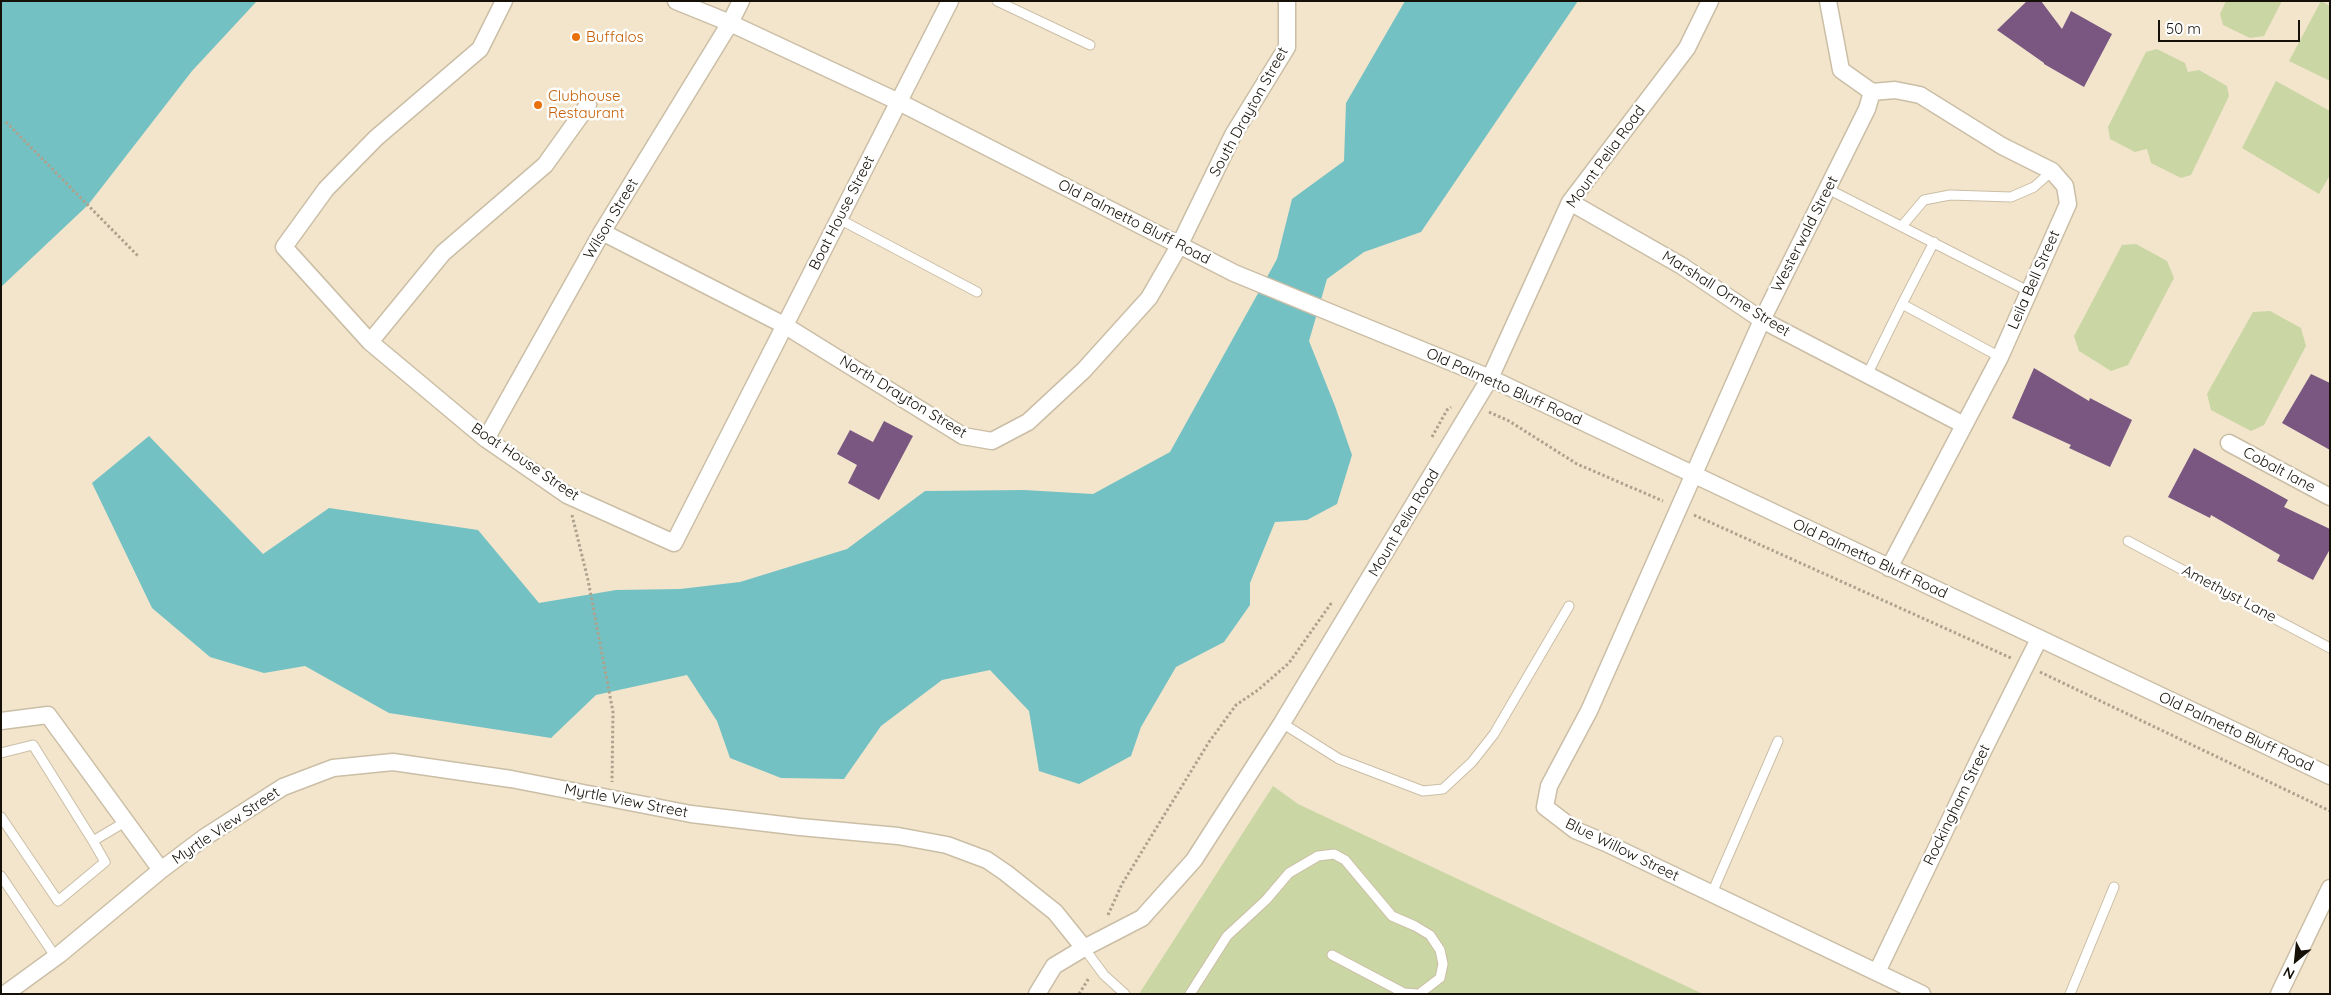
<!DOCTYPE html>
<style>
body{margin:0}
#map{position:relative;width:2331px;height:995px;overflow:hidden;background:#f2e5cc;font-family:Quicksand,sans-serif}
canvas{display:block}
.frame{position:absolute;inset:0;border:2px solid #151008;pointer-events:none}
.north{position:absolute;left:2271px;top:935px;width:50px;height:50px;-webkit-text-stroke:4px #fff;paint-order:stroke;rotate:208deg;font-size:14px;font-weight:700;line-height:20px;text-align:center;color:#151008}
.north::after{content:'';display:block;margin:auto;width:18px;height:22px;background:#151008;clip-path:polygon(50% 0,100% 100%,50% 72%,0 100%)}
.scale{position:absolute;left:2158px;top:20px;width:142px;height:22px;box-sizing:border-box;border:2px solid #151008;border-top:0;padding-left:6px;font-size:15px;line-height:18px;white-space:nowrap;color:#151008;-webkit-text-stroke:4px #fff;paint-order:stroke}
</style>
<div id="map">
<canvas width="2331" height="995"></canvas>
<div class="frame"></div>
<div class="north">N</div>
<div class="scale">50 m</div>
</div>
<script>
const ctx = document.querySelector('canvas').getContext('2d');
ctx.lineJoin = 'round';
function fillPath(path, color) { ctx.fillStyle = color; ctx.fill(path, 'evenodd'); }
const toPath = rows => new Path2D(rows.map(r => 'M' + r).join(''));
function trace(path, color, width, dash) { ctx.strokeStyle = color; ctx.lineWidth = width; ctx.lineCap = dash ? 'butt' : 'round'; ctx.setLineDash(dash || []); ctx.stroke(path); }
function drawText(font, color, halo, rows, align = 'center') {
  ctx.font = font + ' Quicksand,sans-serif'; ctx.lineWidth = 5; ctx.setLineDash([]); ctx.textBaseline = 'middle'; ctx.strokeStyle = halo; ctx.fillStyle = color; for (const [text, x, y, turn = 0] of rows) {
    ctx.save(); ctx.translate(x, y); ctx.rotate((+turn || 0) * Math.PI / 180); ctx.textAlign = isNaN(turn) ? turn : align; if (halo) ctx.strokeText(text, 0, 0); ctx.fillText(text, 0, 0); ctx.restore();
  }
}
fillPath(toPath([
 [2226,1,2282,1,2264,36,2250,38,2223,25,2220,14],
 [2321,1,2330,6,2330,81,2289,61],
 [2157,49,2185,63,2188,72,2199,70,2227,86,2229,96,2191,175,2181,178,2151,163,2147,149,2135,152,2110,139,2108,127,2146,52],
 [2276,81,2330,111,2330,175,2319,194,2242,148],
 [2136,244,2167,261,2174,278,2128,365,2111,371,2079,351,2074,336,2122,245],
 [2270,311,2301,328,2306,346,2264,425,2251,431,2211,410,2207,394,2253,312],
 [1273,786,1298,804,1703,994,1139,994]
]), '#cad6a3');
fillPath(toPath([
 [1,1,257,1,192,71,88,205,1,287],
 [1405,1,1578,1,1421,232,1364,252,1327,279,1309,341,1335,406,1352,455,1337,504,1307,520,1275,522,1250,583,1250,605,1224,642,1176,667,1141,727,1131,756,1079,784,1039,771,1029,711,990,670,942,680,881,726,844,779,781,778,730,758,717,721,687,675,596,695,551,738,389,713,305,666,264,673,210,657,152,608,92,483,149,436,263,554,329,508,478,530,539,603,616,590,680,589,740,582,847,549,925,491,1024,490,1093,494,1170,452,1277,259,1292,199,1344,161,1346,103]
]), '#74c1c4');
fillPath(toPath([
 [2027,1,2041,1,2062,29,2071,11,2112,34,2084,87,2044,64,2044,63,1997,30],
 [2034,368,2089,401,2090,398,2132,420,2110,467,2069,448,2071,445,2012,418],
 [2311,374,2330,383,2330,450,2282,423],
 [884,421,913,436,879,500,848,483,857,465,837,454,850,430,873,442],
 [2194,448,2288,500,2284,507,2330,529,2330,549,2313,580,2277,561,2280,555,2211,515,2210,518,2168,497]
]), '#795781');
const lane = toPath([
 [997,1,1090,45],
 [1828,189,2028,291],
 [839,219,977,292],
 [1902,226,1924,200,1950,195,2011,197,2034,187,2052,171],
 [1934,242,1902,304,2000,357],
 [1867,375,1902,304],
 [2128,541,2330,648],
 [1282,723,1339,759,1423,791,1443,789,1472,762,1494,734,1569,606],
 [1,753,33,745,93,841],
 [1,817,58,901,105,862,93,841,125,822],
 [1,876,55,956],
 [1712,893,1778,741],
 [1084,948,1104,975,1125,994],
 [1332,955,1404,993,1418,994],
 [1190,994,1227,936,1266,900,1289,873,1318,856,1334,854,1345,860,1392,916,1415,926,1430,935,1440,950,1443,964,1440,978,1419,994],
 [2070,994,2114,887]
]);
const street = toPath([
 [504,1,480,49,376,138,326,189,284,247,370,342,486,439,567,495,674,543,950,1],
 [676,1,730,23,899,102,1234,273,1490,378,2330,776],
 [1828,1,1841,70,1872,92,1867,109,1762,320,1589,711,1549,786,1545,807,1575,830,1606,843,1922,994],
 [1872,92,1895,90,1920,95,2002,146,2052,171,2065,186,2068,204,2000,357,1889,568],
 [1570,202,1682,266,1762,320,1964,425],
 [602,232,784,325,963,436,992,441,1028,422,1084,370,1149,298,1179,246,1233,135,1287,47,1287,1],
 [370,342,443,253,545,165,588,105],
 [486,439,602,232,730,23,741,1],
 [2229,443,2330,497],
 [1,721,48,715,161,870],
 [1877,972,1981,755,2039,639],
 [5,994,60,954,161,870,205,837,283,787,333,768,393,762,511,779,691,814,800,827,898,836,947,845,987,860,1006,873,1055,912,1084,948],
 [1037,994,1054,966,1084,948,1142,918,1194,860,1282,723,1490,378,1570,202,1687,48,1710,1],
 [2279,994,2330,888]
]);
trace(lane, '#cbbea6', 11);
trace(street, '#cbbea6', 19);
trace(toPath([
 [6,122,139,257],
 [1489,412,1509,421,1577,464,1663,501],
 [1432,437,1447,410,1451,407],
 [572,515,588,580,613,712,612,782],
 [1694,515,2011,658],
 [2040,672,2330,811],
 [1108,915,1122,884,1209,742,1236,705,1258,690,1289,663,1332,602],
 [1079,994,1089,978]
]), '#aca28e', 3, [2.5, 2.5]);
trace(lane, '#fff', 9);
trace(street, '#fff', 16);
for (const [x, y, r, color] of [
 [576,37,5,"#e8710a"],
 [538,105,5,"#e8710a"]
]) { const dot = new Path2D(); dot.arc(x, y, r, 0, 2 * Math.PI); ctx.fillStyle = color; ctx.fill(dot); trace(dot, '#fff', 2); }
drawText('15px', '#c56008', '#fff', [
 ["Buffalos",586,37],
 ["Clubhouse",548,96],
 ["Restaurant",548,113]
], 'left');
drawText('15px', '#151008', '#fff', [
 ["South Drayton Street",1249,112,-61],
 ["Mount Pelia Road",1606,157,-54],
 ["Boat House Street",842,213,-63],
 ["Wilson Street",611,219,-59],
 ["Old Palmetto Bluff Road",1134,222,27],
 ["Westerwald Street",1805,234,-63],
 ["Leila Bell Street",2034,280,-66],
 ["Marshall Orme Street",1726,294,32],
 ["Old Palmetto Bluff Road",1504,387,24],
 ["North Drayton Street",903,397,31],
 ["Boat House Street",525,462,34],
 ["Cobalt lane",2279,470,28],
 ["Mount Pelia Road",1404,523,-59],
 ["Old Palmetto Bluff Road",1870,559,25],
 ["Amethyst Lane",2229,594,28],
 ["Old Palmetto Bluff Road",2236,732,25],
 ["Myrtle View Street",626,801,11],
 ["Rockingham Street",1957,805,-64],
 ["Myrtle View Street",226,826,-34],
 ["Blue Willow Street",1622,850,26]
]);
</script>
